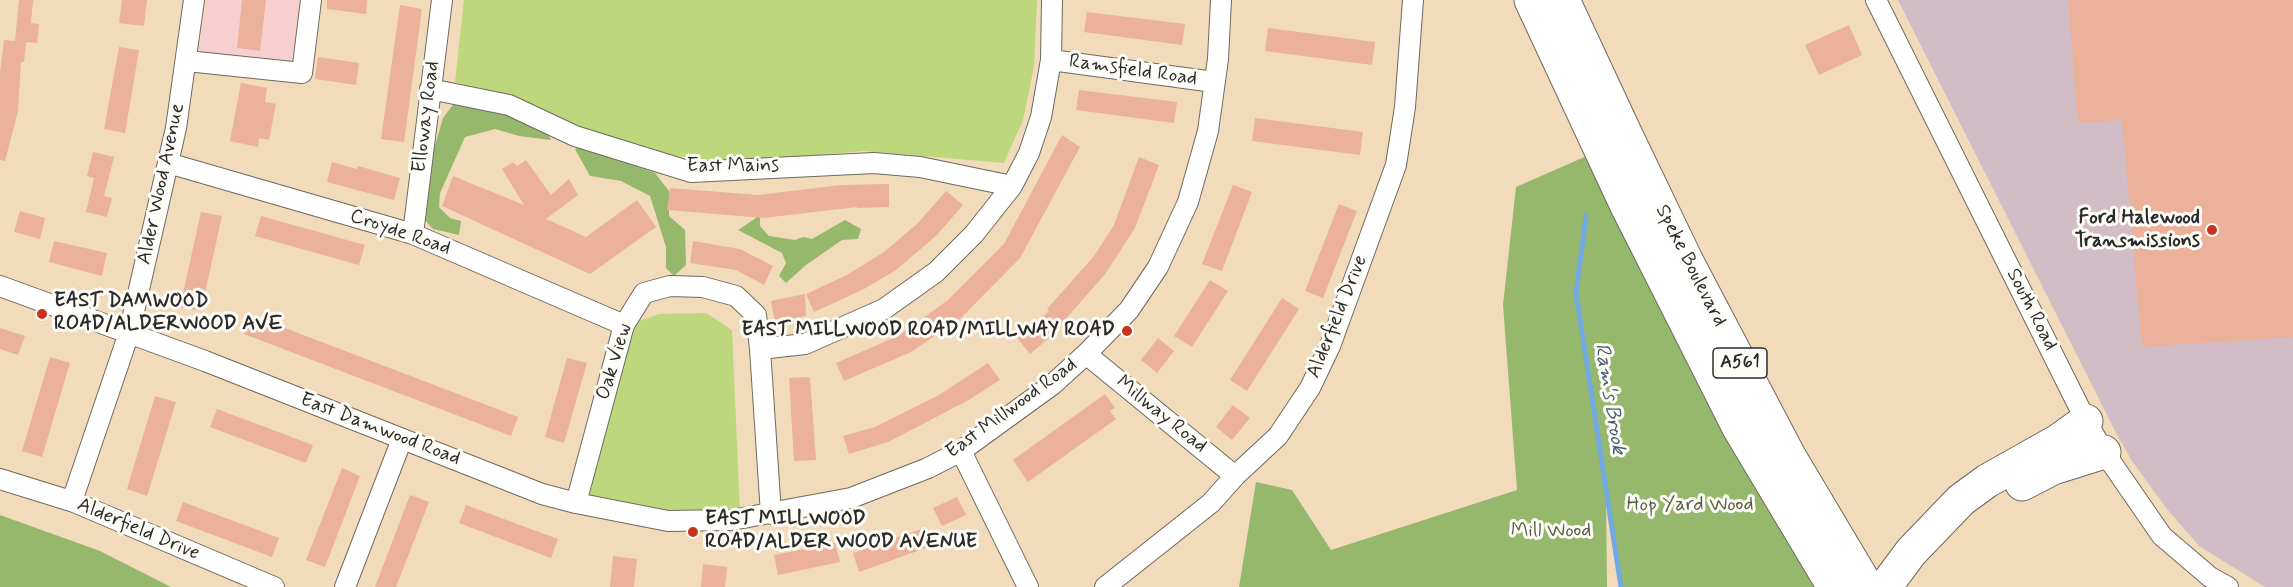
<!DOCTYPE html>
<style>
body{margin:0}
canvas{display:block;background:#f1dbbb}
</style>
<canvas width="2293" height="587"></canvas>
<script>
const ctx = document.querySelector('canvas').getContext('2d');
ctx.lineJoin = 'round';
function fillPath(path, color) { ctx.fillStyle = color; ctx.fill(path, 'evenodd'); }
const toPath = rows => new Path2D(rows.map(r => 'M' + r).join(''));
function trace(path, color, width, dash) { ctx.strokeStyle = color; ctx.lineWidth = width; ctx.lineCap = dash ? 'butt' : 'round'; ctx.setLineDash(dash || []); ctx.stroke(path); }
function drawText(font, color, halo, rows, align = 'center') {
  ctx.font = font + ' Mynerve,sans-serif'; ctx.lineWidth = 6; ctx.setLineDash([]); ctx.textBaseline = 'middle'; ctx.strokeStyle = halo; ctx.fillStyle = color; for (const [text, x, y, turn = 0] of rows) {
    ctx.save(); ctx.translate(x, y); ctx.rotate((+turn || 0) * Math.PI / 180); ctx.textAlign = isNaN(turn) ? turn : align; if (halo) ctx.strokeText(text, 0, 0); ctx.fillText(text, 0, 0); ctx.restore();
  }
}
fillPath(toPath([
 [206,0,300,0,292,64,199,54]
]), '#f7cfd1');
fillPath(toPath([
 [1898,0,2293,0,2293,587,2265,587,2199,546,2167,509,2132,461,2115,431]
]), '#d2bdc6');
fillPath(toPath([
 [464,0,1037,0,1034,67,1023,120,1004,163,863,151,778,159,701,160,641,150,596,133,523,101,455,82],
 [706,313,732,330,740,512,659,511,589,495,630,324,660,314]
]), '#bdd77c');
fillPath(toPath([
 [458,98,516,113,547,132,551,140,519,136,495,129,465,137,440,193,439,207,450,218,461,221,459,235,433,229,424,219,434,149,443,118],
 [579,146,655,173,669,191,669,216,685,230,686,265,674,276,666,268,666,247,650,196,621,181,590,176,575,149],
 [1589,155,1828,587,1621,587,1606,495,1607,587,1239,587,1256,482,1292,490,1331,550,1517,490,1503,305,1516,187],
 [755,200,760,200,760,226,769,236,795,240,803,237,812,239,845,220,861,229,858,239,842,240,806,265,786,283,779,276,786,263,782,253,738,230,756,218],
 [0,515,100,551,171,587,0,587]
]), '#96b86c');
trace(toPath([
 [1586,216,1576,293,1621,587]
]), '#71a9e0', 5);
fillPath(toPath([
 [19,0,33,0,31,23,39,24,37,43,15,41],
 [122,0,147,0,144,26,119,23],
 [242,0,266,0,260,51,237,48],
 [327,0,367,0,366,14,327,9],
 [2068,0,2293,0,2293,337,2142,347,2122,120,2078,123],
 [400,5,422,9,404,142,381,139],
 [1087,12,1185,24,1182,45,1084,32],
 [1849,25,1862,55,1819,75,1805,45],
 [1268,28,1375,42,1372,65,1265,51],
 [4,40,26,42,24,62,21,62,18,111,5,161,0,160,0,73],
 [119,47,139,50,125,133,104,129],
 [318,57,359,63,356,85,315,79],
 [241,83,267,88,265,102,276,104,269,140,259,138,258,147,230,141],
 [1079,90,1177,102,1174,123,1076,110],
 [1255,118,1363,132,1360,155,1252,141],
 [1062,135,1080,147,1020,258,961,318,911,352,844,381,836,363,898,336,948,300,1004,244],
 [93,152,114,157,104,196,112,198,107,217,86,212,94,178,87,176],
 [1139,157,1159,165,1135,228,1106,273,1049,338,1030,354,1017,338,1049,311,1047,309,1094,256,1114,225],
 [526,160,551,195,569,179,578,195,546,219,586,237,637,200,656,227,590,274,442,206,453,176,524,205,502,169,513,162,517,166],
 [332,162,357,169,358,166,400,178,394,200,327,182],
 [889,184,889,207,857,208,857,207,763,218,667,210,670,188,758,195,841,185],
 [1233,185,1252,192,1222,271,1202,264],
 [946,191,963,205,937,235,896,270,864,289,814,312,806,294,847,275,884,252,918,223],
 [1339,204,1357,211,1323,298,1305,291],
 [20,211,45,218,40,239,14,232],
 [201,212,222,216,201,311,180,307],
 [261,216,365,245,359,265,255,236],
 [54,241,107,253,102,276,49,262],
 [693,241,740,249,773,266,764,285,736,270,690,263],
 [1210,280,1228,291,1192,347,1174,336],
 [805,294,806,316,775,322,771,301],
 [1282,298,1299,309,1247,391,1230,380],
 [251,315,518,417,511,436,244,334],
 [0,328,25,336,18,355,0,349],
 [1158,338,1174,351,1157,373,1141,360],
 [50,357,70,363,42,457,22,451],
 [567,358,587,363,564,443,545,437],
 [988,363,1000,380,967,401,888,442,849,454,843,436,875,427,939,395],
 [810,377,816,460,794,461,789,378],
 [1105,394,1115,408,1110,411,1116,419,1028,482,1013,460],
 [155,396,176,402,147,496,127,489],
 [1233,405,1250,418,1232,440,1216,427],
 [217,409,313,445,306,463,210,427],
 [342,468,360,476,325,567,306,560],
 [410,495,429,502,396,587,375,587],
 [957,497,966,515,942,526,933,508],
 [183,502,279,538,272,557,176,521],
 [466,505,558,539,551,558,459,523],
 [927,527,934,545,859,572,853,553],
 [835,543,840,562,778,575,774,555],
 [613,556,637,559,634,587,610,587],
 [703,564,727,567,725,587,701,587]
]), '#ebb19a');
const minor = toPath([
 [1876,0,2086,421,2104,452,2162,536,2210,577,2228,587],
 [1051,60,1214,82],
 [187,61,302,73,311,0],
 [430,89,509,105,575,136,691,172,874,163,920,167,1012,186],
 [168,163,413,234,624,325],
 [413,234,442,0],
 [0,286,205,361,542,494,576,503,668,521,732,520,851,498,928,468,961,451,1052,385,1086,354,1129,310,1158,267,1188,202,1208,131,1218,59,1221,0],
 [760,349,805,344,884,309,936,272,974,234,1012,186,1029,153,1041,117,1051,60,1052,0],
 [1086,354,1235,476],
 [961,451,1028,587],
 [0,479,74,502,274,587],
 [74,502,74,495,129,333,176,128,194,0],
 [576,503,624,325,644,293,670,286,703,287,736,296,756,315,760,349,771,514],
 [345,587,402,439],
 [1105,587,1211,503,1235,476,1278,436,1310,388,1330,346,1396,165,1405,107,1413,0]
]);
const trunk = toPath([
 [1531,0,1626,204,1739,428,1834,587],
 [1563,0,1625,133,1687,262,1789,456,1867,587],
 [2022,484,2053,468,2104,452],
 [1885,587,1911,552,1961,500,1987,481,2058,441,2086,421]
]);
trace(minor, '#70695d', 22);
trace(trunk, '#70695d', 35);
trace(minor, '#fff', 20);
trace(trunk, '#fff', 33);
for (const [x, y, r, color] of [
 [2212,230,6,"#c8321e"],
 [42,314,6,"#c8321e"],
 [1127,331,6,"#c8321e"],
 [693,532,6,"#c8321e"]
]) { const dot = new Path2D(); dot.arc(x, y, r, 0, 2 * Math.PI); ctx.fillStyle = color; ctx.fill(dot); trace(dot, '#fdfcf7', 2); }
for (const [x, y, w] of [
 [1740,363,54]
]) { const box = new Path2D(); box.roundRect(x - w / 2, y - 15, w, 30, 4.5); ctx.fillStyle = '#fdfcf7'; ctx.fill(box); trace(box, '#2b2b2b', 1.5); }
drawText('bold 18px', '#2b2b2b', null, [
 ["A561",1740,363]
]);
drawText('20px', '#2b2b2b', '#fdfcf7', [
 ["Ramsfield Road",1133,71,8],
 ["Elloway Road",427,117,-83],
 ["East Mains",733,167],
 ["Alder Wood Avenue",162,184,-78],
 ["Croyde Road",400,233,19],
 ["Speke Boulevard",1690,266,63],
 ["South Road",2031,310,63],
 ["Alderfield Drive",1338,317,-68],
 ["Oak View",615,362,-73],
 ["East Millwood Road",1012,409,-36],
 ["Millway Road",1161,415,39],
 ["East Damwood Road",380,430,21],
 ["Alderfield Drive",138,530,23]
]);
drawText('bold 20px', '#2b2b2b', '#fdfcf7', [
 ["Ford Halewood",2200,219],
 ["Transmissions",2200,242],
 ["EAST DAMWOOD",54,302,"left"],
 ["ROAD/ALDERWOOD AVE",54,325,"left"],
 ["EAST MILLWOOD ROAD/MILLWAY ROAD",1115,331],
 ["EAST MILLWOOD",705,520,"left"],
 ["ROAD/ALDER WOOD AVENUE",705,543,"left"]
], 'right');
drawText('20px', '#575f43', '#fdfcf7', [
 ["Hop Yard Wood",1690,506],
 ["Mill Wood",1551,532]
]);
drawText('italic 21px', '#475d73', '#fdfcf7', [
 ["Ram's Brook",1609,399,81]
]);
</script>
